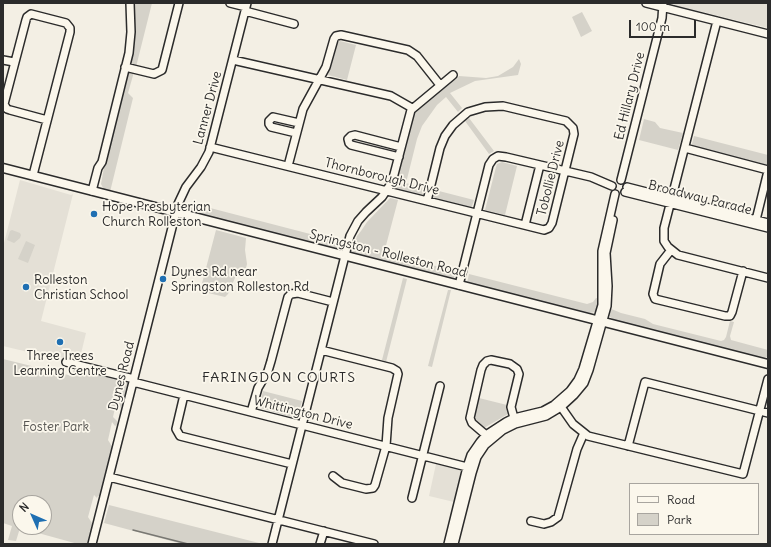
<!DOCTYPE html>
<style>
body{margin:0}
#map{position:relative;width:771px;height:547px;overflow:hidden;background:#f3efe4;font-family:Delius,sans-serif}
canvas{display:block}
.frame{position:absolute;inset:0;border:4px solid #2b2b2b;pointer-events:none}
.legend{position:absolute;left:629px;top:483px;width:130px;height:52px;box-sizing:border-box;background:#fbf7ec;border:1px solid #a8a59f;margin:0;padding:5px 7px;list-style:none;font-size:12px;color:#2b2b2b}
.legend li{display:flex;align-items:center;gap:8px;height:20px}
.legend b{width:20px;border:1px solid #a8a59f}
.north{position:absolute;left:12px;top:495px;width:40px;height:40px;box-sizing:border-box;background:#fbf7ec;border:1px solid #a8a59f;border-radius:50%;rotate:315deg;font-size:11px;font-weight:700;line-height:16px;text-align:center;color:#2b2b2b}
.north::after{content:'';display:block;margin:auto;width:14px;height:18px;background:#1f6fb2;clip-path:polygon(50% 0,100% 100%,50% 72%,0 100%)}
.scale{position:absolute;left:629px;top:20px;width:67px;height:18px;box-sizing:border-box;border:2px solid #2b2b2b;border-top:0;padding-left:5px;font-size:12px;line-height:14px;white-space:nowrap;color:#2b2b2b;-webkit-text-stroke:3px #fbf7ec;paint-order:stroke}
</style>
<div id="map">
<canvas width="771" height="547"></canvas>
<div class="frame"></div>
<ul class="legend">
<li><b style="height:5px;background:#fbf7ec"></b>Road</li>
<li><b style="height:11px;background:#d5d2c9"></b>Park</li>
</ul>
<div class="north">N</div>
<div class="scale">100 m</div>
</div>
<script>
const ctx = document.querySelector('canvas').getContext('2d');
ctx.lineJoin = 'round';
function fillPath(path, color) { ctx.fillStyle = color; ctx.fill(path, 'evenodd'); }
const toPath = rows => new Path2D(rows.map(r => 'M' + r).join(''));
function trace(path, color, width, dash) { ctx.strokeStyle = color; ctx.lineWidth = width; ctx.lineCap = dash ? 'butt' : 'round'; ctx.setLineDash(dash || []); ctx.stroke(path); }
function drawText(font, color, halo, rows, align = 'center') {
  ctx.font = font + ' Delius,sans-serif'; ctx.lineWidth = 3.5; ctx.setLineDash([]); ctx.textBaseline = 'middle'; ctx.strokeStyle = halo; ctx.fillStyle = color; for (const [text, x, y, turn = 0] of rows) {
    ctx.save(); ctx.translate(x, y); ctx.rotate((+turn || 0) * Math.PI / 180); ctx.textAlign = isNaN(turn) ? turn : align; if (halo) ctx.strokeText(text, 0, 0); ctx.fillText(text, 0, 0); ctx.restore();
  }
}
fillPath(toPath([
 [674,3,768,3,768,28,674,5],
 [20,180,71,195,73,194,41,321,86,333,79,362,33,350,32,353,3,346,3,247],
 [436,464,459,470,461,473,454,502,429,496]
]), '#e4e0d6');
fillPath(toPath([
 [133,3,152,3,136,67,131,64,130,61,133,40],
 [582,12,592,31,581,37,572,17],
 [340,41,356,45,347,80,328,75,337,43],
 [519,59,521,64,518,75,475,81,450,93,462,108,458,112,446,97,437,105,422,126,417,139,406,183,424,188,422,196,396,190,394,188,414,110,447,83,457,79,459,76,486,78,498,76,513,67],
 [130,72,134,72,128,93,133,98,110,192,104,190,101,184,105,162,127,74],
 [469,118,494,151,489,154,465,121],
 [644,119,655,122,660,128,683,133,678,150,639,140],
 [694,136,768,155,768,166,718,153,717,154,691,148],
 [502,162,517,166,505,215,485,210,496,167,497,164],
 [435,190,474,200,471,209,433,199],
 [390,198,398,200,384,253,456,271,454,278,352,253,357,236,361,231,367,222],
 [191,203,341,242,339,250,188,212],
 [12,230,20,233,21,235,20,238,14,243,7,240,10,231],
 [216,230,246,238,245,250,247,264,246,268,238,271,228,294,225,297,200,291],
 [26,241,35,245,28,263,18,259],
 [469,274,587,304,593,302,596,298,600,299,599,308,595,312,590,313,467,283],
 [403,278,407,279,386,362,382,360],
 [448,290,451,290,432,367,428,366],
 [609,308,621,313,645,319,653,324,721,341,724,340,726,337,730,321,734,322,730,336,731,340,768,350,768,357,762,358,614,320,609,316,608,312],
 [3,359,72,376,75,366,129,381,124,406,121,406,120,409,117,406,115,408,113,417,117,421,117,425,115,426,112,422,108,440,113,448,101,496,98,496,97,498,94,495,88,517,94,526,89,544,78,544,20,528,16,541,8,540,12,526,3,523],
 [20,503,44,503,44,527,20,527],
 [263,391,302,401,298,415,295,418,260,408,259,407],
 [479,398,507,405,508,414,484,428,476,421,475,416],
 [109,505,263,544,182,544,104,523]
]), '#d5d2c9');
trace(toPath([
 [133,530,188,544]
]), '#787772', 1.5);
const minor = toPath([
 [230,3,246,7],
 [646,3,768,34],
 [245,11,294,24],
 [717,21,664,228,664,241,668,247,678,255,768,278],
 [3,60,14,62],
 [233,60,391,96,412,108],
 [125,67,154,74,162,70,179,3],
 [296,133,271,127,269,124,269,121,273,117,299,123],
 [210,147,544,230,549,228,552,223,574,134,573,128,566,121,503,106,485,107,468,112,453,125,445,136,440,148,427,201],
 [685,148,768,170],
 [399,157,351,145,349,143,348,139,351,136,355,135,401,147],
 [288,166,303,109,326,67,334,39,336,36,341,35,408,50,417,56,440,85],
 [33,175,70,32,70,28,66,23,31,14,27,17,26,20,4,104,7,109,10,110,47,120],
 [621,180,662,18,663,3],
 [627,187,768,223],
 [92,191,98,168,102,162,129,53,131,32,130,3],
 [625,192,768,228],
 [755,224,768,171],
 [525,225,540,165],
 [671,250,660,264,653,294,655,299,725,316,730,316,732,312,743,271],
 [459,285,489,165,493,159,498,156,506,157,591,177,612,186],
 [321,350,392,368,397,371,398,374,388,418,386,446,375,485,373,488,366,489,342,483,333,476],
 [66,362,134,379],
 [133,382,467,467],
 [184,395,176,429,180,436,292,464],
 [559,404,573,424,588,436,743,474,768,379],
 [251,412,258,388,268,371,271,361,288,297,291,294,298,293,333,302],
 [486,435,472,423,470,418,481,370,483,365,487,361,491,360,510,364,517,369,519,374,511,407,514,418],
 [628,446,645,382,768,413],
 [109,477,374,544],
 [412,498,440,386],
 [531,521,544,524,551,522,558,517,577,449,584,433],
 [92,544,178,204,186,187,201,167,209,152,247,3],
 [272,544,350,236,358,221,366,212,382,197,392,182,411,110,453,75],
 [320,544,324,531],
 [448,544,467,467,471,455,480,442,486,435,506,422,514,418,543,411,554,405,570,391,578,380,583,369,602,305,602,251,615,194],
 [454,544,472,473,477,457,485,445,503,430,515,424,546,416,561,407,574,395,584,383,589,370,607,306,608,286,606,253,613,220]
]);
const major = toPath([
 [3,168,768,364]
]);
trace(minor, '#2b2b2b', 10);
trace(major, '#2b2b2b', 11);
trace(minor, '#fbf7ec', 7);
trace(major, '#fbf7ec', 8);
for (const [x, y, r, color] of [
 [94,214,4,"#1f6fb2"],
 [163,279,4,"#1f6fb2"],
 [26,287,4,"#1f6fb2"],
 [60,342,4,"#1f6fb2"]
]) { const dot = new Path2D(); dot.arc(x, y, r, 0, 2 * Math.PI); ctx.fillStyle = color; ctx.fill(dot); trace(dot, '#fbf7ec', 1.5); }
drawText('13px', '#2b2b2b', '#fbf7ec', [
 ["Ed Hillary Drive",630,96,-76],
 ["Lanner Drive",208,108,-75],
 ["Thornborough Drive",382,177,14],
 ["Tobollie Drive",551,178,-76],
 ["Broadway Parade",700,198,14],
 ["Springston - Rolleston Road",388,254,14],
 ["Dynes Road",122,376,-76],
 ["Whittington Drive",303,413,14]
]);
drawText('13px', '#2b2b2b', '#fbf7ec', [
 ["Hope Presbyterian",102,207],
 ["Church Rolleston",102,222],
 ["Dynes Rd near",171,272],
 ["Springston Rolleston Rd",171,287],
 ["Rolleston",34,280],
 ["Christian School",34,295],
 ["Three Trees",60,356,"center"],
 ["Learning Centre",60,371,"center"]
], 'left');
drawText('13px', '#565552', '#fbf7ec', [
 ["Foster Park",56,427]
]);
ctx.letterSpacing = '1px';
drawText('14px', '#2b2b2b', '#fbf7ec', [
 ["FARINGDON COURTS",279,378]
]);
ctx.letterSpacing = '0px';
</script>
